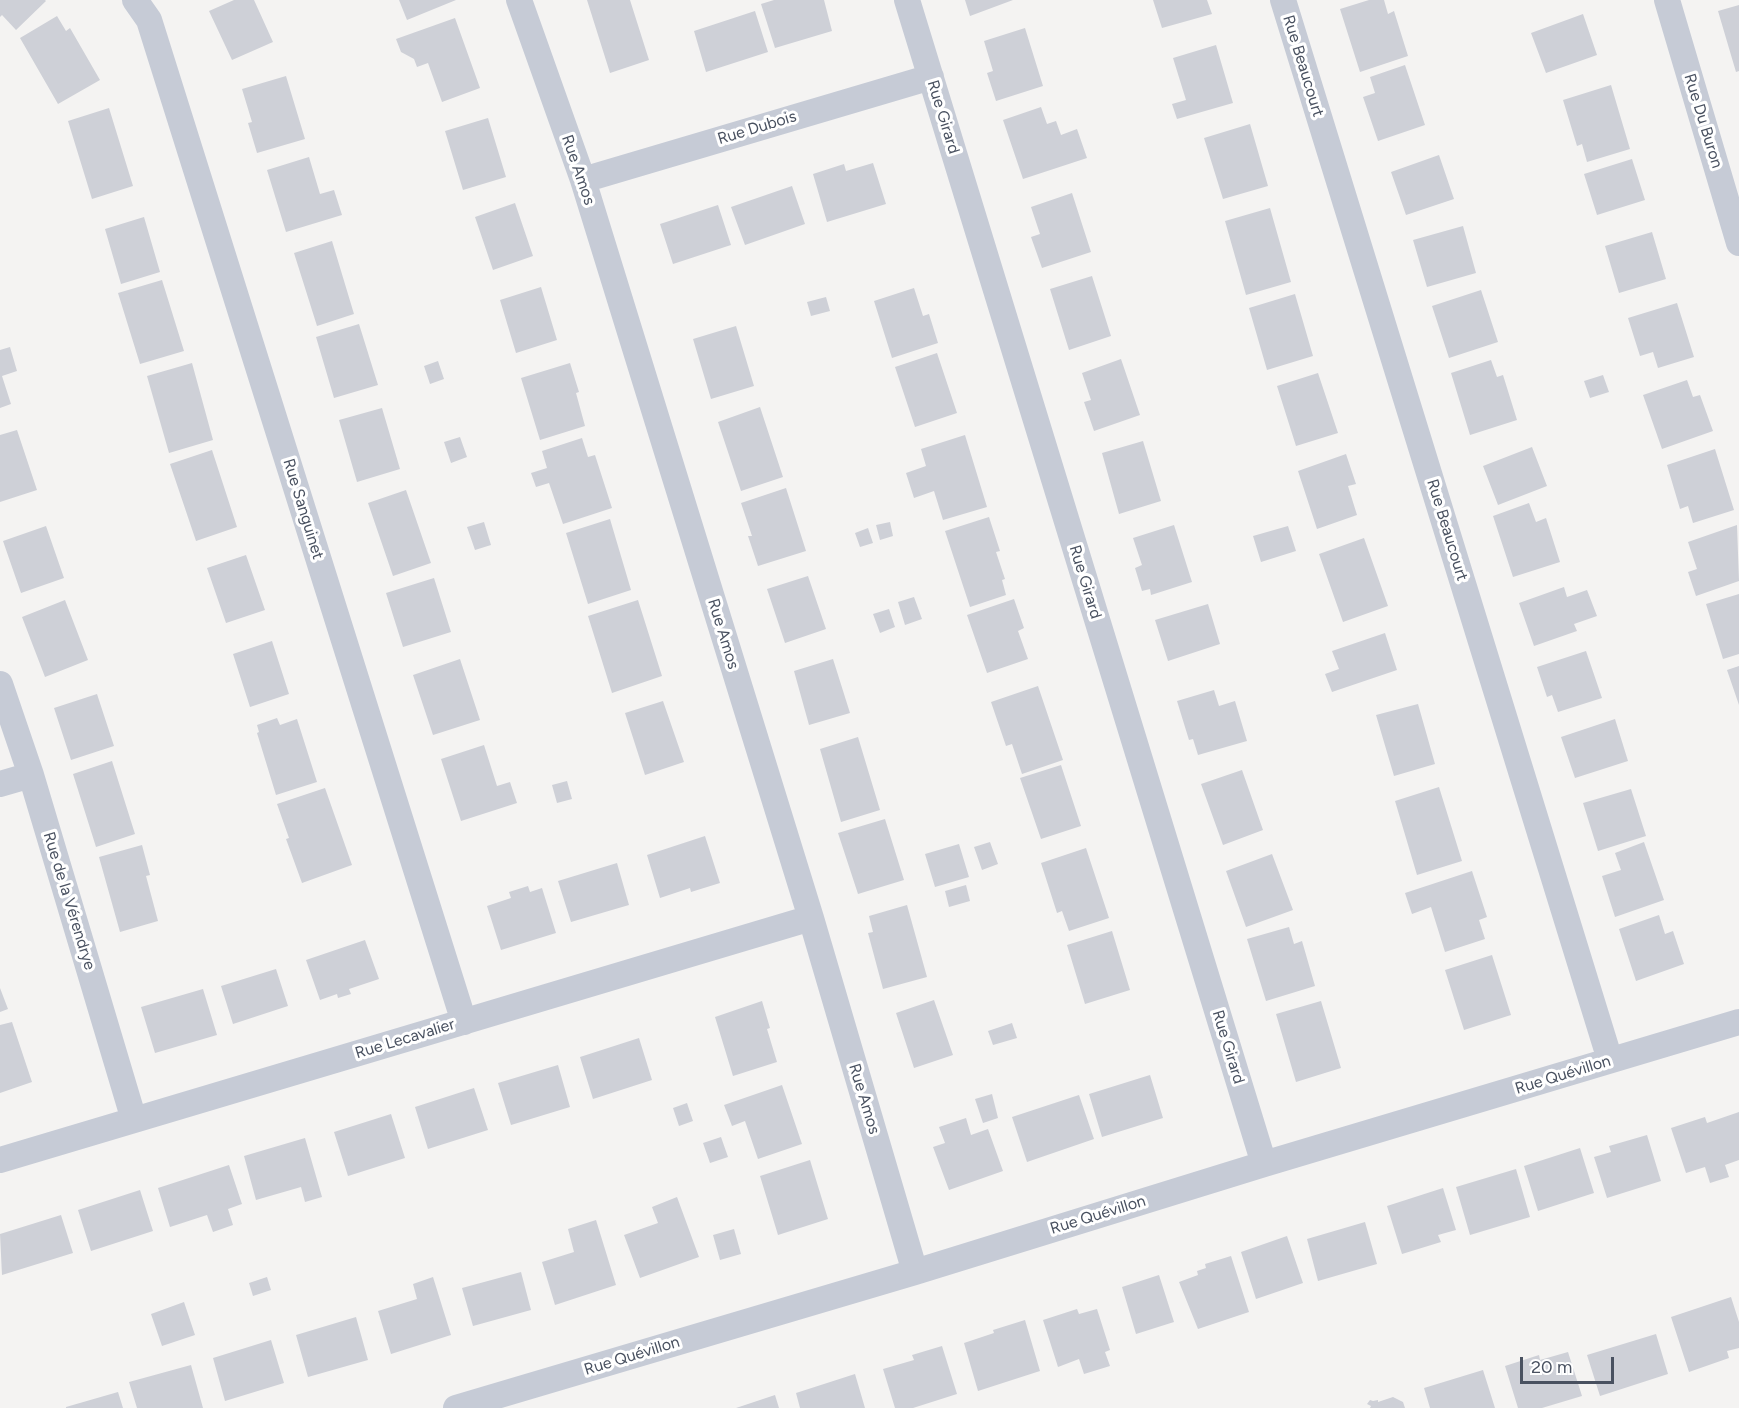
<!DOCTYPE html>
<meta charset="utf-8">
<style>
body{margin:0}
#map{position:relative;width:1739px;height:1408px;overflow:hidden;background:#f4f3f2;font-family:Figtree,sans-serif}
canvas{display:block}
.scale{position:absolute;left:1520px;top:1357px;width:94px;height:27px;box-sizing:border-box;border:3px solid #495160;border-top:0;padding-left:8px;font-size:18px;line-height:21px;white-space:nowrap;color:#495160;-webkit-text-stroke:4px #fff;paint-order:stroke}
</style>
<div id="map">
<canvas width="1739" height="1408"></canvas>
<div class="scale">20 m</div>
</div>
<script>
const ctx = document.querySelector('canvas').getContext('2d');
ctx.lineJoin = 'round';
function fillPath(path, color) { ctx.fillStyle = color; ctx.fill(path, 'evenodd'); }
const toPath = rows => new Path2D(rows.map(r => 'M' + r).join(''));
function trace(path, color, width, dash) { ctx.strokeStyle = color; ctx.lineWidth = width; ctx.lineCap = dash ? 'butt' : 'round'; ctx.setLineDash(dash || []); ctx.stroke(path); }
function drawText(font, color, halo, rows, align = 'center') {
  ctx.font = font + ' Figtree,sans-serif'; ctx.lineWidth = 6; ctx.setLineDash([]); ctx.textBaseline = 'middle'; ctx.strokeStyle = halo; ctx.fillStyle = color; for (const [text, x, y, turn = 0] of rows) {
    ctx.save(); ctx.translate(x, y); ctx.rotate((+turn || 0) * Math.PI / 180); ctx.textAlign = isNaN(turn) ? turn : align; if (halo) ctx.strokeText(text, 0, 0); ctx.fillText(text, 0, 0); ctx.restore();
  }
}
fillPath(toPath([
 [0,0,45,0,46,1,16,30,2,15,0,17],
 [234,0,254,0,273,42,232,60,209,11],
 [399,0,456,0,407,20],
 [587,0,630,0,649,60,610,73],
 [774,0,824,0,832,31,775,48,761,4],
 [965,0,1013,0,970,16],
 [1153,0,1207,0,1212,14,1162,28],
 [1369,0,1384,0,1388,14,1394,11,1408,56,1360,72,1340,9],
 [1739,5,1739,71,1736,72,1718,11],
 [755,11,768,52,706,72,694,31],
 [1583,14,1597,55,1546,73,1531,33],
 [57,16,66,31,70,28,100,80,58,104,20,38],
 [455,18,480,88,442,102,428,63,417,67,414,59,401,52,396,39],
 [1025,28,1043,86,996,101,987,73,993,71,984,41],
 [1216,45,1233,103,1177,119,1172,104,1186,100,1173,58],
 [1405,65,1425,125,1378,141,1363,97,1375,93,1370,77],
 [286,76,305,139,257,153,248,123,252,122,242,89],
 [1611,85,1630,149,1587,162,1582,144,1577,146,1563,100],
 [1041,107,1047,124,1056,121,1061,135,1077,129,1087,158,1023,179,1003,120],
 [109,108,133,186,92,199,68,121],
 [488,118,506,177,463,190,445,131],
 [1250,124,1268,186,1223,199,1204,138],
 [1439,155,1454,199,1406,215,1391,172],
 [309,157,320,194,334,190,342,215,286,232,267,170],
 [1632,159,1645,200,1597,215,1584,174],
 [873,163,886,204,827,222,813,174,844,164,846,171],
 [792,186,805,224,745,245,731,207],
 [1072,193,1091,252,1042,268,1031,237,1040,234,1031,207],
 [515,203,533,256,493,270,475,217],
 [718,205,731,245,673,264,660,224],
 [1270,208,1291,282,1246,295,1225,221],
 [144,217,160,272,121,284,105,229],
 [1463,226,1476,273,1427,287,1413,240],
 [1652,232,1666,279,1619,293,1605,246],
 [332,241,354,314,317,326,294,253],
 [1092,276,1111,336,1069,350,1050,289],
 [162,280,184,351,140,364,118,293],
 [541,287,557,340,516,353,500,300],
 [914,288,923,316,929,314,938,343,892,358,874,301],
 [1481,290,1498,342,1449,358,1432,306],
 [1295,294,1313,356,1267,370,1249,308],
 [826,297,830,311,811,316,807,302],
 [1677,303,1694,357,1658,368,1653,352,1640,356,1628,318],
 [359,324,378,385,334,398,316,337],
 [736,326,754,386,711,399,693,339],
 [10,347,17,371,2,376,11,404,0,408,0,350],
 [937,353,957,413,915,427,895,367],
 [1121,359,1140,415,1094,431,1084,402,1091,400,1082,373],
 [1491,360,1497,377,1503,375,1517,420,1470,435,1451,373],
 [438,361,444,379,430,384,424,366],
 [192,363,213,440,169,453,147,376],
 [570,363,579,392,576,393,585,426,540,440,521,378],
 [1318,373,1338,433,1296,446,1277,386],
 [1603,375,1609,392,1590,398,1584,381],
 [1687,380,1693,397,1700,395,1713,431,1662,449,1643,395],
 [760,407,783,477,741,491,718,422],
 [382,408,400,469,357,482,339,420],
 [17,430,37,490,0,502,0,435],
 [965,435,987,507,943,520,934,491,914,498,906,473,926,466,921,449],
 [460,437,467,457,451,463,444,442],
 [582,438,588,457,595,455,612,508,563,524,549,483,536,487,531,473,547,468,542,451],
 [1143,441,1161,501,1119,514,1102,453],
 [1532,447,1547,486,1498,505,1483,466],
 [1715,449,1734,510,1693,523,1688,506,1680,509,1667,465],
 [212,450,237,527,196,541,170,464],
 [1346,454,1356,484,1348,486,1357,515,1317,529,1298,471],
 [786,488,806,551,758,566,748,536,752,536,741,503],
 [406,490,431,563,393,576,368,503],
 [1529,503,1536,522,1546,518,1560,562,1513,577,1493,516],
 [989,517,1000,551,996,552,1005,579,1002,580,1006,595,970,607,945,531],
 [610,519,631,590,588,604,566,533],
 [484,522,491,545,475,550,467,527],
 [890,522,893,536,880,540,876,525],
 [1174,525,1192,582,1151,595,1150,589,1142,591,1135,568,1142,565,1133,538],
 [1737,525,1739,581,1696,596,1688,572,1697,569,1688,542],
 [46,526,64,578,21,593,3,541],
 [1288,526,1296,551,1261,562,1253,536],
 [868,528,873,543,860,547,855,533],
 [1364,538,1388,606,1343,622,1319,554],
 [246,555,265,610,226,623,207,568],
 [808,576,826,629,785,643,767,589],
 [434,578,451,632,403,647,386,593],
 [1564,587,1567,597,1587,590,1597,616,1574,624,1577,631,1534,646,1519,603],
 [1739,594,1739,654,1723,659,1706,604],
 [914,597,922,619,905,625,898,602],
 [1014,599,1024,628,1018,631,1028,659,987,673,967,615],
 [65,600,88,660,45,677,22,617],
 [638,600,662,676,612,693,588,616],
 [1208,604,1220,644,1168,661,1155,620],
 [889,609,895,627,880,633,873,614],
 [1385,633,1397,670,1332,692,1325,674,1339,669,1332,651],
 [272,641,289,694,250,707,233,654],
 [1586,651,1602,698,1558,712,1552,695,1547,697,1537,667],
 [460,659,480,720,433,735,413,675],
 [833,659,850,713,809,725,794,671],
 [1739,666,1739,705,1727,670],
 [1038,686,1063,760,1022,774,1012,744,1006,746,991,702],
 [1214,690,1219,706,1235,701,1247,741,1198,755,1193,739,1189,740,1177,701],
 [97,694,114,746,71,760,54,708],
 [663,701,684,762,645,775,625,713],
 [1418,704,1435,764,1394,776,1376,715],
 [277,718,280,725,297,719,317,782,276,795,257,733,259,732,257,725],
 [1615,719,1628,761,1575,778,1561,737],
 [858,737,880,810,841,822,820,749],
 [484,745,497,786,510,782,517,803,461,821,441,759],
 [112,761,135,834,96,847,73,774],
 [1061,765,1081,826,1041,839,1020,778],
 [1242,770,1263,830,1223,845,1201,784],
 [567,781,572,799,557,803,552,785],
 [1439,787,1462,861,1417,875,1395,801],
 [325,788,352,865,302,883,286,839,289,838,277,804],
 [1631,789,1646,836,1598,851,1583,803],
 [885,819,904,880,858,894,838,833],
 [705,836,720,883,691,892,690,888,660,898,647,855],
 [990,842,998,864,982,870,974,847],
 [1644,842,1664,900,1615,917,1602,876,1621,870,1615,853],
 [959,844,969,877,935,887,925,854],
 [142,845,150,875,146,876,158,921,120,932,99,857],
 [1086,848,1109,918,1069,931,1062,911,1057,913,1041,863],
 [1272,854,1293,910,1246,927,1226,871],
 [617,863,629,905,571,922,558,881],
 [1472,871,1487,917,1479,920,1485,939,1445,952,1431,907,1412,914,1405,893],
 [966,885,970,901,949,907,945,891],
 [528,886,530,892,542,888,556,933,501,950,487,906,511,898,509,892],
 [907,905,927,977,883,989,868,933,873,932,869,916],
 [1659,915,1665,934,1673,931,1684,964,1636,981,1619,929],
 [1289,927,1294,944,1302,941,1315,986,1266,1001,1247,939],
 [1112,931,1130,990,1085,1004,1067,945],
 [365,940,379,979,349,989,351,994,338,998,337,994,320,1000,306,960],
 [1492,955,1511,1015,1464,1030,1445,970],
 [276,969,288,1006,233,1024,221,986],
 [0,988,8,1009,0,1012],
 [203,989,217,1035,155,1053,141,1007],
 [934,1000,953,1055,914,1068,896,1013],
 [762,1001,770,1028,767,1029,777,1062,733,1076,715,1017],
 [1321,1001,1341,1068,1296,1082,1276,1014],
 [12,1022,32,1082,0,1093,0,1025],
 [1012,1023,1017,1038,993,1045,988,1031],
 [639,1038,652,1080,593,1099,580,1057],
 [558,1065,570,1107,511,1125,498,1083],
 [1150,1075,1163,1118,1102,1137,1089,1094],
 [782,1085,802,1144,758,1159,745,1121,732,1126,724,1105],
 [474,1088,488,1130,428,1149,415,1107],
 [992,1094,998,1118,983,1123,975,1099],
 [1079,1095,1094,1139,1027,1162,1012,1117],
 [687,1103,693,1121,679,1126,673,1108],
 [1739,1112,1739,1160,1725,1165,1729,1177,1710,1183,1705,1167,1686,1173,1671,1128,1705,1117,1707,1123],
 [391,1114,405,1158,348,1176,334,1132],
 [966,1118,971,1135,988,1129,1003,1171,949,1190,933,1147,945,1143,939,1127],
 [1647,1135,1661,1181,1607,1198,1594,1157,1611,1152,1609,1146],
 [721,1137,728,1157,710,1163,703,1143],
 [305,1138,322,1197,305,1202,301,1187,256,1200,244,1156],
 [1580,1148,1594,1193,1538,1211,1524,1166],
 [810,1160,828,1219,778,1235,760,1176],
 [229,1165,242,1204,228,1209,233,1225,213,1232,207,1215,170,1227,158,1188],
 [1516,1169,1530,1217,1470,1235,1456,1187],
 [1443,1188,1456,1230,1438,1235,1441,1242,1402,1254,1387,1206],
 [140,1190,153,1231,91,1251,78,1210],
 [677,1197,699,1257,640,1278,624,1235,658,1223,652,1207],
 [61,1215,73,1253,2,1275,0,1234],
 [596,1220,616,1285,555,1305,542,1262,574,1252,568,1229],
 [1365,1222,1377,1264,1318,1281,1307,1239],
 [734,1229,741,1254,720,1260,713,1235],
 [1287,1236,1303,1283,1256,1299,1241,1252],
 [1231,1256,1249,1312,1198,1329,1179,1282,1198,1275,1197,1271,1206,1268,1205,1264],
 [521,1272,531,1310,473,1326,462,1288],
 [1159,1275,1174,1322,1136,1334,1122,1287],
 [267,1277,271,1290,253,1296,249,1283],
 [433,1277,451,1335,391,1354,378,1311,417,1299,413,1284],
 [1731,1297,1739,1322,1739,1348,1727,1351,1729,1358,1689,1372,1671,1317],
 [184,1302,195,1335,162,1346,151,1314],
 [1077,1309,1079,1314,1097,1309,1110,1350,1105,1352,1110,1366,1084,1374,1079,1359,1058,1367,1043,1320],
 [356,1317,368,1360,308,1377,296,1335],
 [1025,1320,1040,1371,978,1391,964,1343,994,1333,993,1330],
 [1656,1334,1668,1374,1600,1396,1587,1355],
 [271,1340,284,1383,225,1401,213,1358],
 [942,1346,957,1394,913,1408,895,1408,883,1369,914,1360,912,1355],
 [1568,1352,1582,1396,1542,1408,1518,1408,1505,1366,1539,1355,1540,1360],
 [191,1365,203,1408,137,1408,129,1382],
 [1483,1370,1495,1408,1430,1408,1424,1388],
 [855,1374,865,1408,800,1408,796,1393],
 [118,1392,123,1408,66,1408,66,1407],
 [775,1395,779,1408,736,1408],
 [1393,1397,1403,1402,1405,1408,1370,1408,1371,1406,1367,1404,1370,1400,1373,1401,1378,1400,1378,1402]
]), '#ced0d7');
trace(toPath([
 [135,0,149,20,464,1022],
 [519,0,583,180,811,918,915,1272],
 [907,0,1264,1164],
 [1283,0,1610,1060],
 [1667,0,1739,243],
 [583,180,931,77],
 [0,684,31,775,134,1120],
 [0,784,31,775],
 [0,1160,811,918],
 [456,1408,915,1272,1264,1164,1739,1022]
]), '#c6cbd6', 26);
drawText('16px', '#495160', '#fff', [
 ["Rue Beaucourt",1303,66,73],
 ["Rue Girard",943,117,73],
 ["Rue Du Buron",1703,121,73],
 ["Rue Dubois",757,128,-17],
 ["Rue Amos",578,170,71],
 ["Rue Sanguinet",303,509,73],
 ["Rue Beaucourt",1447,530,73],
 ["Rue Girard",1085,582,73],
 ["Rue Amos",723,634,73],
 ["Rue de la Vérendrye",69,901,73],
 ["Rue Lecavalier",405,1039,-17],
 ["Rue Girard",1228,1047,73],
 ["Rue Quévillon",1563,1075,-17],
 ["Rue Amos",864,1099,73],
 ["Rue Quévillon",1098,1215,-17],
 ["Rue Quévillon",632,1356,-17]
]);
</script>
